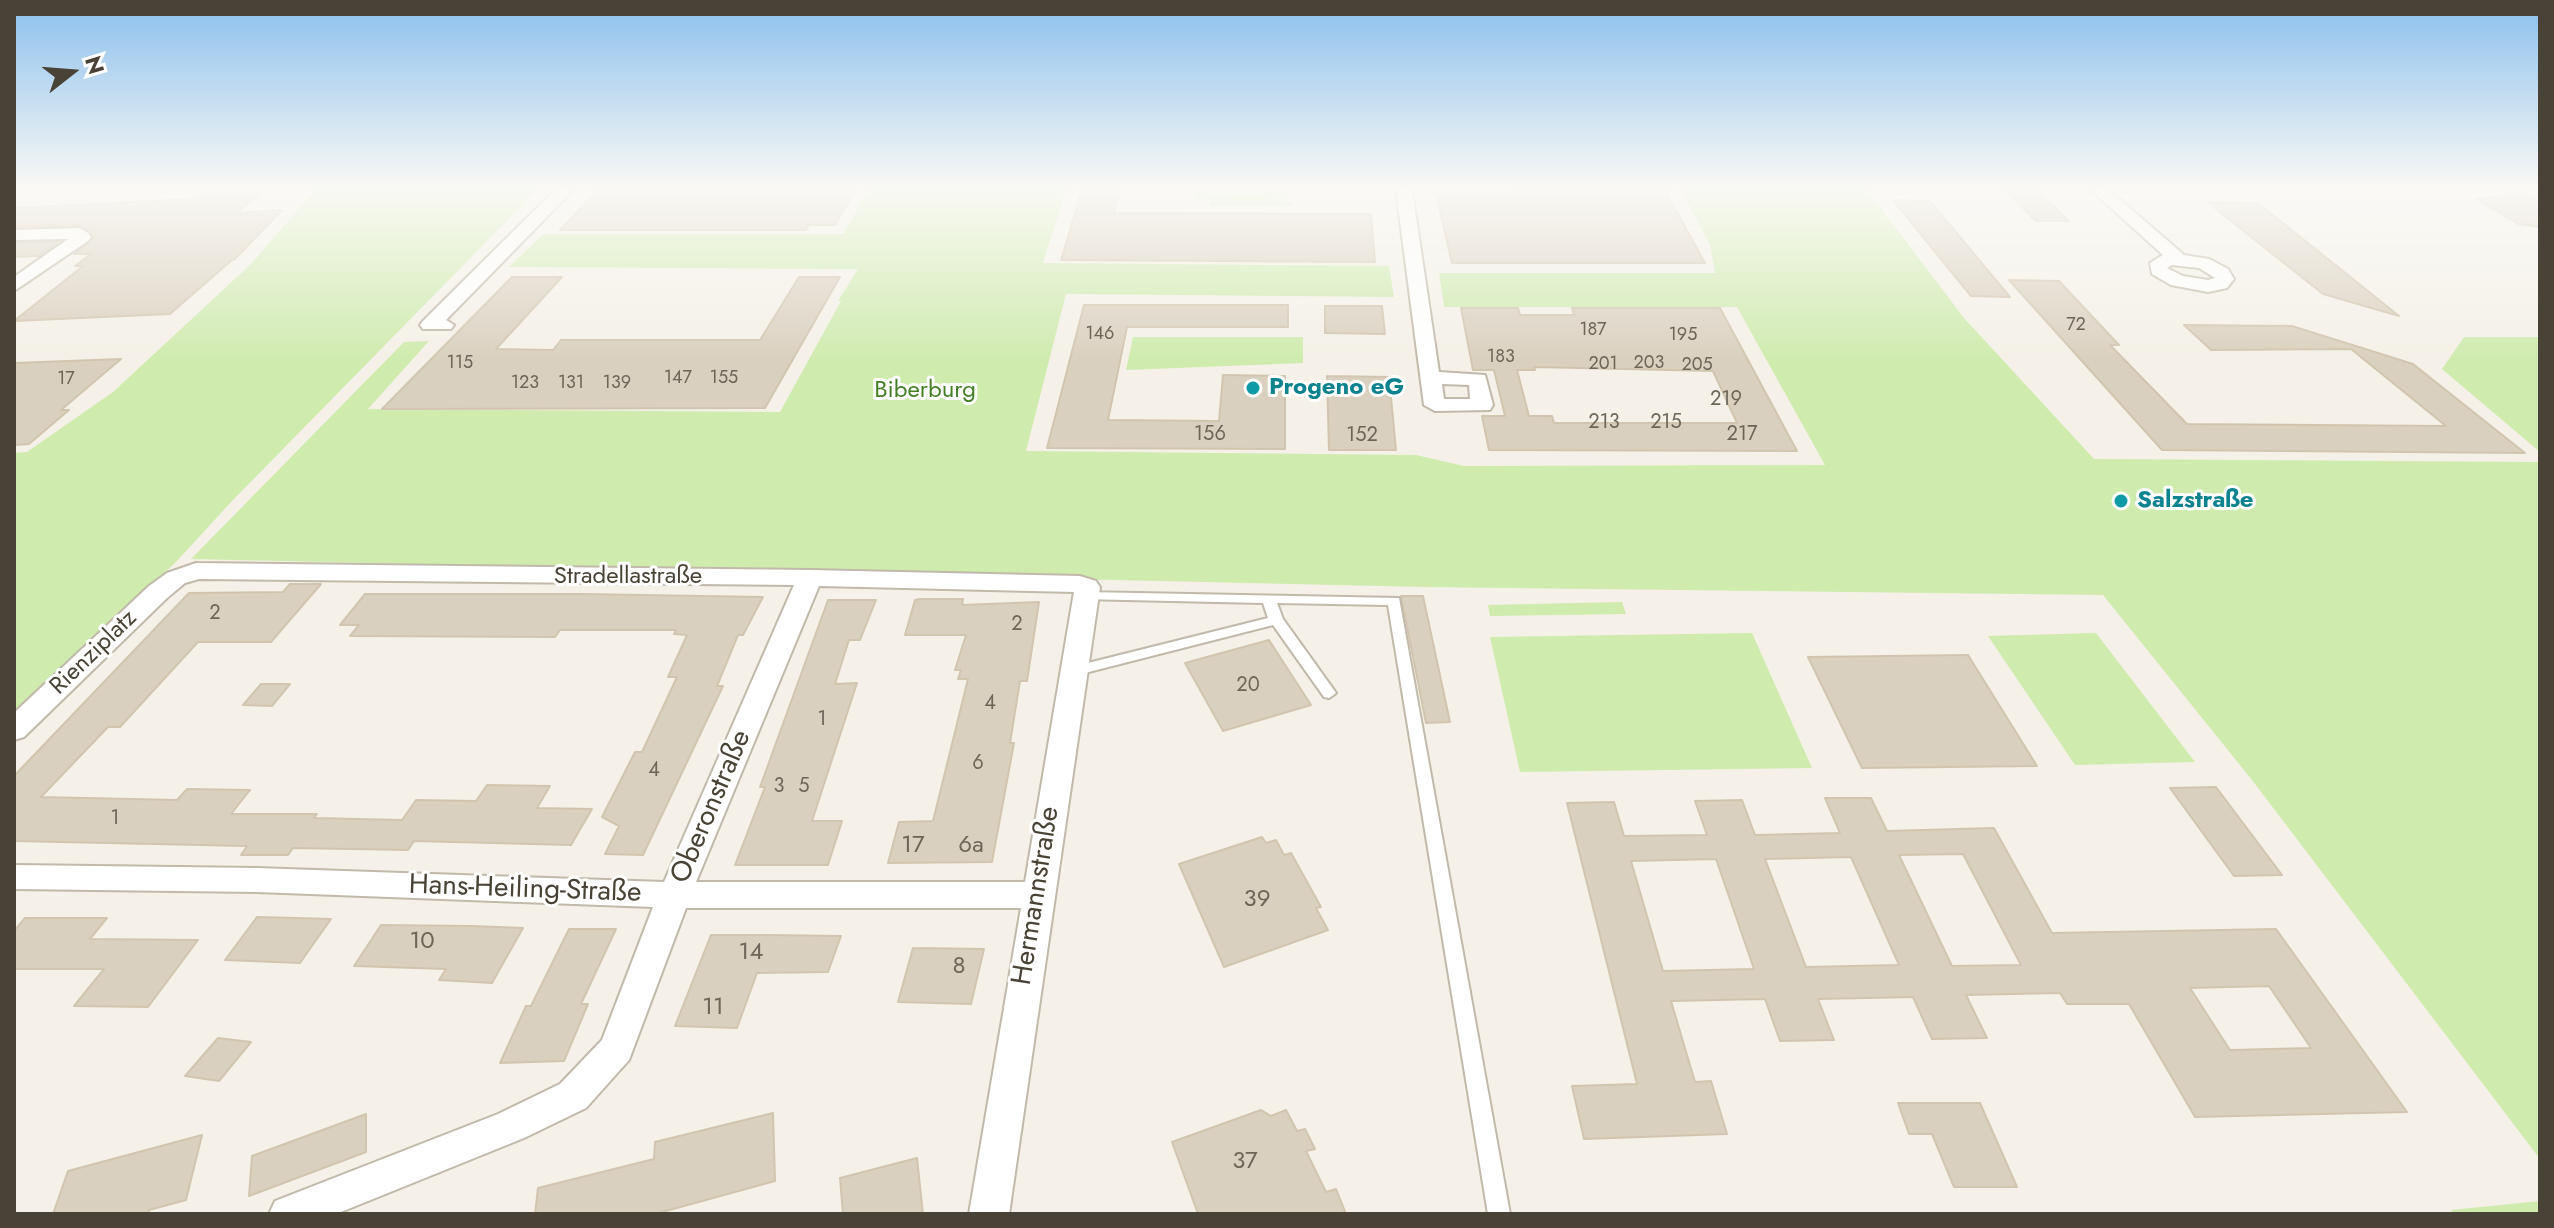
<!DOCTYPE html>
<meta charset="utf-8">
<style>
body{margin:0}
#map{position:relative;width:2554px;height:1228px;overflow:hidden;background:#f5f1e8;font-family:Jost,sans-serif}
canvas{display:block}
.frame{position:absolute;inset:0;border:16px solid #494236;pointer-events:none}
.north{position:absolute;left:32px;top:32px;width:80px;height:80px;-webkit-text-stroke:6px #fff;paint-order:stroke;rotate:73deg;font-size:22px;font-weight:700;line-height:32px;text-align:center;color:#494236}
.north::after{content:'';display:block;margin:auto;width:28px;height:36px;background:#494236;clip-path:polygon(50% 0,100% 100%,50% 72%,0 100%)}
</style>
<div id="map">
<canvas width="2554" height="1228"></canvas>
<div class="frame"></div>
<div class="north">N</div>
</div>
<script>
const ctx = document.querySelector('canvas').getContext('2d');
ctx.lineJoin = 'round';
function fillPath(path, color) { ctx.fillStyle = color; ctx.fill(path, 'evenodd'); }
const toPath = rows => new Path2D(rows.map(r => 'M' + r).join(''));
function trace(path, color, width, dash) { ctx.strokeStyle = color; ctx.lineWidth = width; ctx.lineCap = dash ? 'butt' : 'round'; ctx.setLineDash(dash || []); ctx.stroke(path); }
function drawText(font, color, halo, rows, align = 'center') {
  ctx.font = font + ' Jost,sans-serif'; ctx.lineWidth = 6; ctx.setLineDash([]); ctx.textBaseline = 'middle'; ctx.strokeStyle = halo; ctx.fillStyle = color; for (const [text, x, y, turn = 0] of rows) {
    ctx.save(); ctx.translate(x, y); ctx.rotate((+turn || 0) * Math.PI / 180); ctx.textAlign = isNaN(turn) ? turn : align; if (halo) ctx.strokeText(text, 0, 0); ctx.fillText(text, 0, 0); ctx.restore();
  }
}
fillPath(toPath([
 [315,190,537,190,232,501,176,562,14,717,14,453,27,452,113,392,251,264],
 [869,190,1066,190,1043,263,1389,266,1394,297,1066,294,1026,451,1416,455,1464,466,1825,465,1737,307,1444,307,1439,273,1715,273,1710,245,1681,190,1867,190,1964,318,2094,459,2540,462,2540,1159,2252,780,2103,595,1424,587,191,559,404,342,429,341,368,409,780,412,841,301,838,301,858,269,509,267,543,234,843,234],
 [1196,192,1263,195,1264,192,1287,193,1287,201,1292,202,1292,206,1210,206,1210,200,1195,200],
 [1133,337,1303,337,1303,363,1126,370],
 [2464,337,2540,337,2540,452,2442,369],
 [1622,602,1626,614,1490,616,1488,605],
 [1752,633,1812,768,1520,772,1490,637],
 [2096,633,2195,762,2075,765,1988,636],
 [2540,1201,2540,1214,2454,1214,2451,1210]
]), '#cfebae');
const building = toPath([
 [598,190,856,190,835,225,809,225,806,230,560,230,598,190],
 [1082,190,1120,190,1114,213,1371,214,1375,262,1061,260,1082,190],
 [1517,190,1665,190,1705,263,1452,263,1436,194,1518,194,1517,190],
 [2004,190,2037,190,2069,221,2036,221,2004,190],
 [261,194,236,213,282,210,235,259,232,260,170,314,14,321,83,266,75,266,91,254,74,254,94,237,79,225,14,227,14,208,191,199,198,195,261,194],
 [2522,194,2540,198,2540,227,2518,224,2476,199,2522,194],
 [1893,200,1930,201,2010,297,1971,296,1893,200],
 [2207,202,2258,203,2399,316,2323,294,2207,202],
 [58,242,39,256,14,257,14,243,58,242],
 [512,277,562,277,496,349,553,350,561,340,760,340,799,277,840,277,765,408,382,409,512,277],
 [2009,280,2059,281,2119,345,2110,345,2187,424,2446,426,2351,349,2211,350,2184,325,2292,326,2413,364,2525,453,2162,450,2009,280],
 [1084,305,1288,305,1288,327,1127,327,1108,420,1219,421,1223,375,1285,376,1285,449,1047,448,1084,305],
 [1325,306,1382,306,1385,334,1325,333,1325,306],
 [1461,308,1518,308,1520,315,1574,315,1572,308,1720,308,1797,451,1489,450,1482,416,1505,416,1494,370,1473,370,1461,308],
 [1534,367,1713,371,1737,423,1554,423,1552,416,1529,416,1517,370,1535,370,1534,367],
 [121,359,61,410,69,410,29,444,14,445,14,363,121,359],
 [1327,376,1389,377,1396,450,1329,450,1327,376],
 [290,584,321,584,271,642,198,642,120,727,108,727,41,797,177,800,187,789,250,790,231,814,317,814,314,818,402,820,416,800,476,801,487,785,550,786,537,808,592,809,571,845,414,841,408,850,293,848,288,855,241,855,247,846,14,841,14,776,189,593,283,592,290,584],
 [365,594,582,594,763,597,743,635,738,635,717,686,723,686,643,855,605,854,619,826,602,817,635,752,642,752,677,677,668,677,687,635,674,634,676,630,560,630,555,637,350,636,359,625,340,625,365,594],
 [1401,596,1423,596,1450,722,1426,723,1401,596],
 [920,599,963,599,962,605,1039,602,1027,681,1020,681,1010,743,1014,743,992,862,888,863,899,822,933,821,968,679,958,679,961,670,955,670,966,635,905,635,915,600,920,599],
 [828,600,876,600,860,640,849,640,835,684,857,683,812,821,842,821,828,865,735,865,765,787,760,787,828,600],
 [1269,640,1311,705,1223,731,1185,663,1269,640],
 [1968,655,2037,766,1862,768,1808,657,1968,655],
 [261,684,290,684,272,706,243,705,261,684],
 [2216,787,2282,875,2234,876,2170,788,2216,787],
 [1825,798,1871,798,1887,831,1994,828,2052,933,2276,929,2407,1112,2195,1117,2129,1004,2067,1004,2060,993,1966,995,1987,1038,1932,1039,1913,997,1818,999,1834,1040,1780,1041,1765,999,1671,1001,1695,1082,1711,1081,1727,1134,1584,1139,1572,1086,1637,1084,1567,803,1614,802,1624,836,1707,835,1695,801,1742,800,1755,835,1840,833,1825,798],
 [1963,854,2021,965,1952,966,1899,855,1963,854],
 [1851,857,1899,965,1806,967,1765,859,1851,857],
 [1716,859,1754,969,1663,971,1631,861,1716,859],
 [2269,986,2311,1048,2230,1050,2190,988,2269,986],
 [1262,837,1266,843,1276,840,1284,855,1291,853,1321,907,1316,908,1328,930,1224,967,1179,864,1262,837],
 [257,917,296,918,331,919,300,963,225,960,257,917],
 [25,918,107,918,90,939,198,940,148,1007,74,1006,104,969,14,969,14,931,25,918],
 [381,925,472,926,523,928,492,983,439,980,446,969,354,966,381,925],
 [569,929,616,929,581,1004,588,1004,564,1061,500,1063,526,1006,531,1006,569,929],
 [711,935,766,935,841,936,828,972,757,973,737,1028,675,1026,711,935],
 [913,948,984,949,971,1004,898,1002,913,948],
 [218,1038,251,1042,219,1081,185,1076,218,1038],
 [1898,1103,1980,1103,2017,1187,1954,1187,1932,1134,1909,1134,1898,1103],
 [1261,1110,1271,1116,1286,1110,1297,1131,1305,1129,1315,1149,1306,1151,1326,1192,1336,1189,1346,1214,1198,1214,1172,1142,1261,1110],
 [773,1113,775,1181,655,1214,535,1214,538,1188,654,1159,655,1142,773,1113],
 [366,1114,366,1152,249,1196,252,1156,366,1114],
 [202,1135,186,1200,149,1210,148,1214,53,1214,68,1171,202,1135],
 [917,1158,923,1214,843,1214,840,1178,917,1158]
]);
fillPath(building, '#dad0bf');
trace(building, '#d2c5af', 2);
const service = toPath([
 [1085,592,1399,598,1510,1214,1488,1214,1388,605,1277,603,1283,619,1336,693,1329,698,1324,697,1273,625,1073,676,1068,674,1066,671,1068,668,1268,618,1263,603,1080,599,1078,596,1080,593,1085,592]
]);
const minor = toPath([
 [555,190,573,190,446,320,454,325,451,329,423,329,420,325,423,321,555,190],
 [1396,190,1412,190,1439,372,1485,375,1493,405,1490,410,1435,411,1424,405,1396,190],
 [1442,384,1469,385,1470,399,1444,399,1442,384],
 [2091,190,2109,190,2184,255,2209,259,2228,269,2234,279,2227,288,2208,292,2171,285,2152,274,2150,263,2163,255,2091,190],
 [2172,265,2199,268,2215,278,2208,280,2183,276,2167,268,2172,265],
 [79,228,88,233,91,237,88,241,14,291,14,277,68,239,14,240,14,230,79,228],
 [196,563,810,570,1080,576,1096,581,1100,587,1009,1214,969,1214,1021,908,686,908,629,1060,586,1108,524,1138,336,1214,269,1214,275,1201,498,1114,560,1084,602,1040,653,907,257,892,14,889,14,865,257,868,664,882,794,585,199,579,185,583,167,598,24,737,14,740,14,713,149,586,167,573,196,563],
 [819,586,1074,592,1025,882,696,882,819,586]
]);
trace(service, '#c1b9aa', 4);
trace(minor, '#c1b9aa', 4);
fillPath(service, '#fff');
fillPath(minor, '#fff');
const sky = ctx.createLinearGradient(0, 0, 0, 362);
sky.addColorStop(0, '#8bc0ed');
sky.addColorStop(0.52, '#faf9f5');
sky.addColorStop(1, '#faf9f500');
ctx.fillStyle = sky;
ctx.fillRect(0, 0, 2554, 362);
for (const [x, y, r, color] of [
 [1253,388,8,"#0f9aa8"],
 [2121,501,8,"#0f9aa8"]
]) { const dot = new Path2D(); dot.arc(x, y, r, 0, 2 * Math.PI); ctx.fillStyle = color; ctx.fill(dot); trace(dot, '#fff', 3); }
drawText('18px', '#6d6658', null, [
 ["72",2076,326],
 ["187",1593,331],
 ["146",1100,335],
 ["195",1683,336],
 ["183",1501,358],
 ["115",460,364],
 ["203",1649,364],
 ["201",1603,365],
 ["205",1697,366],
 ["147",678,379],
 ["155",724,379],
 ["17",66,380],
 ["123",525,384],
 ["131",571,384],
 ["139",617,384]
]);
drawText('20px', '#6d6658', null, [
 ["219",1726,400],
 ["213",1604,423],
 ["215",1666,423],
 ["156",1210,435],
 ["217",1742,435],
 ["152",1362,436],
 ["2",215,614],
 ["2",1017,625],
 ["20",1248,686],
 ["4",990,704],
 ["1",822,720],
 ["6",978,764],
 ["4",654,771],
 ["3",779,787],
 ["5",804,787],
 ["1",115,819]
]);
drawText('bold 24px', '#0d838f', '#fff', [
 ["Progeno eG",1269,388],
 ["Salzstraße",2137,501]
], 'left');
drawText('24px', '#457f25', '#fff', [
 ["Biberburg",925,391]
]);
drawText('24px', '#494236', '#fff', [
 ["Stradellastraße",628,577],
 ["Rienziplatz",94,653,-44]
]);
drawText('24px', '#6d6658', null, [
 ["17",913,846],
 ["6a",971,846],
 ["39",1257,900],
 ["10",422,942],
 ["14",751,953],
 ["8",959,967],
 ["11",713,1008],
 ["37",1245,1162]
]);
drawText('28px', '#494236', '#fff', [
 ["Oberonstraße",712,807,-67],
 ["Hans-Heiling-Straße",525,890,2],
 ["Hermannstraße",1037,896,-81]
]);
</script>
